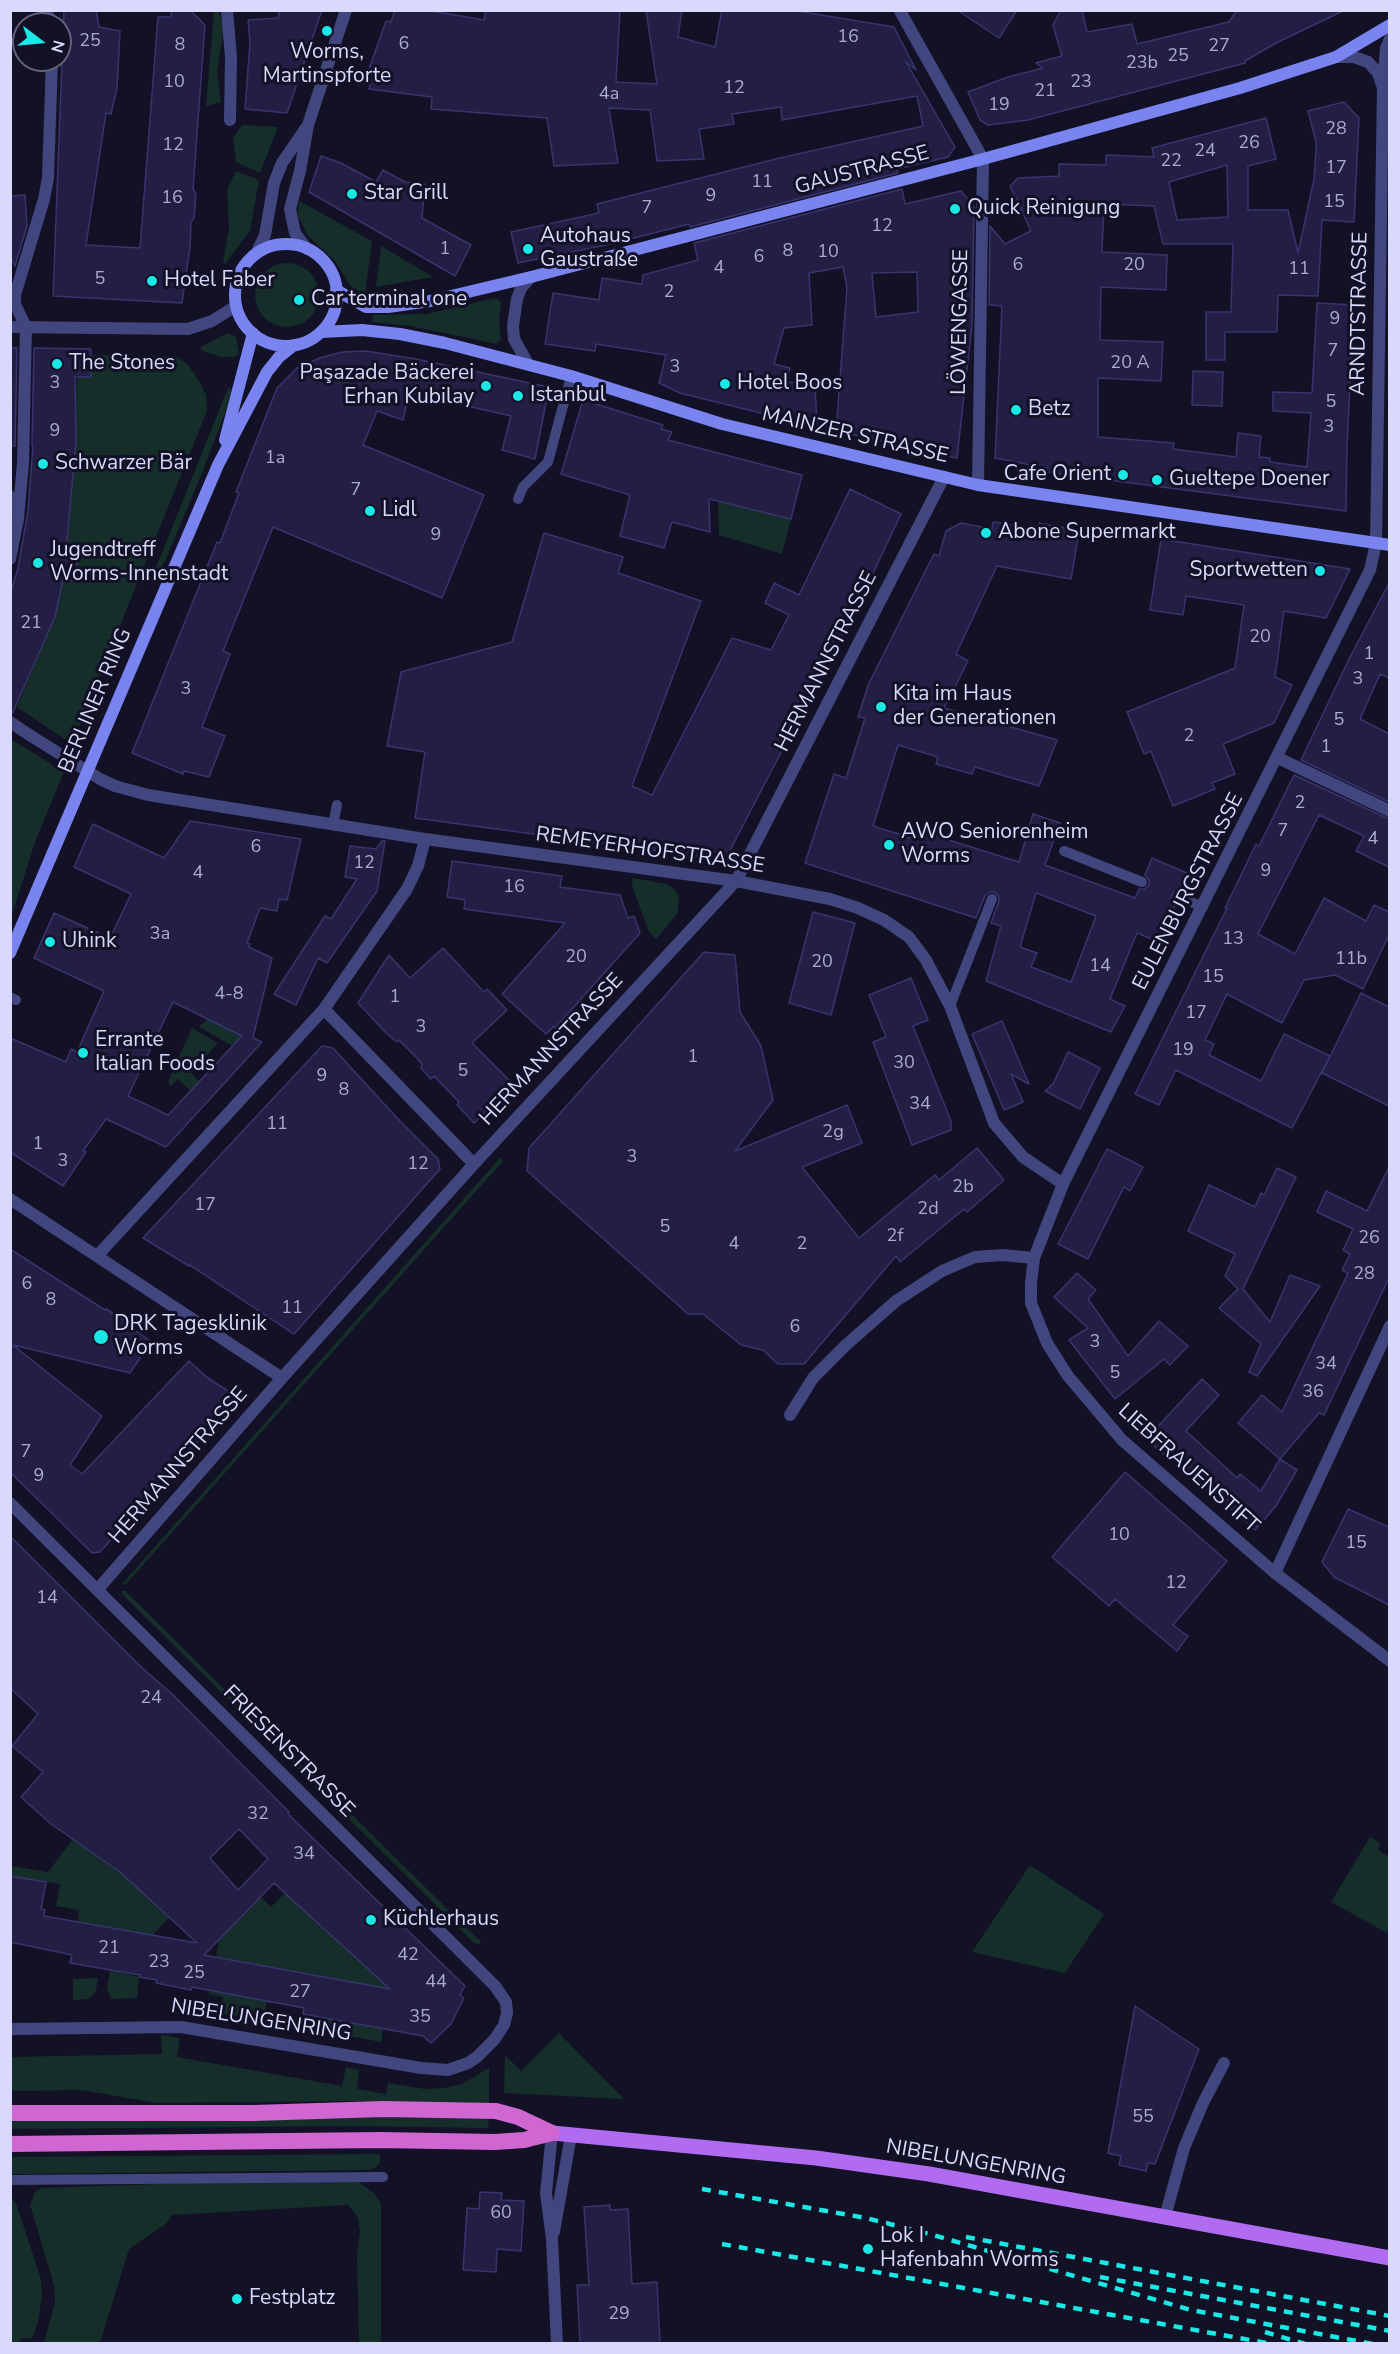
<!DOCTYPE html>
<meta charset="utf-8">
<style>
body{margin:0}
#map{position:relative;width:1400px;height:2354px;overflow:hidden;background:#131125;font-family:"Nunito Sans",sans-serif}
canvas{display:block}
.frame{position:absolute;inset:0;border:12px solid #d9d9fb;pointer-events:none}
.north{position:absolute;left:12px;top:12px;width:60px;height:60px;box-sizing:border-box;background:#131125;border:2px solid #62617b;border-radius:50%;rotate:106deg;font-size:16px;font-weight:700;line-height:24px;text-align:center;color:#d9d9fb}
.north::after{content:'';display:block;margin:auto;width:21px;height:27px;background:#19e8e6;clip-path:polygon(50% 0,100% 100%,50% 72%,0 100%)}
</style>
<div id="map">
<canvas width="1400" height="2354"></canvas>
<div class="frame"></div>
<div class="north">N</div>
</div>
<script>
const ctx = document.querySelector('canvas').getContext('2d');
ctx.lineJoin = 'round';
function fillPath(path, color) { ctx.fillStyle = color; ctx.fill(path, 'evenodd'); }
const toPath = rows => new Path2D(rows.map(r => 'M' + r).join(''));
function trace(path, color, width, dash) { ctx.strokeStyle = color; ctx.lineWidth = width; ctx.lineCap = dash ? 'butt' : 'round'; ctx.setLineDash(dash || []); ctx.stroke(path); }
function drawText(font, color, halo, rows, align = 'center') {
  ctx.font = font + ' "Nunito Sans",sans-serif'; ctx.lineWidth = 6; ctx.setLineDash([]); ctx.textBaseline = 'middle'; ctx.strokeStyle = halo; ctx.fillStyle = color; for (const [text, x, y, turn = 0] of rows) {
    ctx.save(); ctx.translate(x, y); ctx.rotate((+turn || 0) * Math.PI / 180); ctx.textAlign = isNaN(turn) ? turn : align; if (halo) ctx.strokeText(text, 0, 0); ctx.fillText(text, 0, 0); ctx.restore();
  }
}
fillPath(toPath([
 [214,11,219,11,224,29,217,71,221,102,206,106],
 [242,125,278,127,260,173,236,162,233,138],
 [236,171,259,180,250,231,225,264,223,262,229,228,227,189],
 [299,201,372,241,365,293,352,288,335,261,308,236,298,216],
 [381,246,433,277,376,287],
 '255 295a32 32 0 1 1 64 0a32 32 0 1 1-64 0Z',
 [495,298,501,302,499,322,501,339,497,344,410,326,372,322,373,315,427,314],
 [228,333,236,337,239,354,233,357,221,357,203,351,199,348],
 [91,355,176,356,188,365,198,379,206,395,207,411,72,744,17,707,55,617,62,579,75,581,78,554,66,551,76,442,76,390,77,377,90,377],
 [228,388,232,390,227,408,200,478,166,559,156,576,153,575],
 [718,501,791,519,782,554,719,535],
 [11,739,64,772,35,842,11,918],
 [633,878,667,884,674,889,678,895,679,901,677,914,656,939,649,932,632,886],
 [209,1018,247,1036,236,1048,199,1027],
 [192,1028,218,1043,191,1073,200,1082,191,1091,178,1079,170,1086,168,1081],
 [500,1158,503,1161,127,1583,121,1585],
 [121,1591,125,1591,481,1942,479,1944,474,1943,124,1596],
 [1370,1837,1381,1844,1378,1850,1389,1857,1389,1934,1331,1902],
 [73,1839,120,1872,170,1917,145,1943,146,1934,78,1922,79,1910,56,1906,60,1884,11,1876,11,1866,48,1872],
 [1030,1865,1104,1914,1065,1973,972,1952],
 [285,1893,391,1990,322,1984,323,1976,216,1957,219,1940,261,1897,271,1907],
 [110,1970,139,1977,137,1998,111,1999,107,1988],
 [98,1978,96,1991,89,1999,73,2000,73,1979],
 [210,1990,267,2000,263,2021,220,2013,223,1997,209,1994],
 [325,2018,383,2029,381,2042,323,2031],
 [559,2033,624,2099,504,2093,505,2055,521,2071],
 [161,2035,180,2038,177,2057,342,2086,346,2067,359,2070,357,2089,386,2094,388,2083,425,2089,444,2088,462,2084,489,2068,489,2103,349,2101,156,2103,82,2090,11,2091,10,2057,162,2054],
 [350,2117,489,2118,488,2128,350,2126,11,2129,10,2120],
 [380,2154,380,2163,375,2168,368,2170,11,2174,11,2157],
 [358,2182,374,2193,381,2204,381,2343,359,2343,357,2255,360,2231,358,2219,352,2209,347,2205,172,2215,167,2223,129,2249,100,2343,44,2343,55,2302,54,2285,30,2205,35,2192,41,2188,187,2183],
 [10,2195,16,2203,33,2255,41,2280,42,2296,38,2322,32,2338,21,2339,18,2344,11,2343]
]), '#152e2a');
const building = toPath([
 [64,10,96,10,99,27,120,31,117,88,111,114,106,113,86,245,140,248,158,17,171,17,172,10,190,10,205,25,193,189,196,194,194,218,191,222,190,247,182,303,53,296,64,10],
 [280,10,322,10,287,113,245,109,250,43,248,20,278,18,280,10],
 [395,10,426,10,484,20,486,10,620,10,616,82,657,84,646,10,682,10,678,37,715,47,722,10,791,10,894,27,916,70,906,62,955,147,948,157,897,169,898,173,690,227,689,224,606,245,518,263,511,232,599,213,597,204,780,158,923,126,917,96,782,120,781,107,732,114,734,124,699,129,704,159,657,161,650,110,609,108,618,163,554,166,547,118,431,109,432,97,369,89,370,85,364,83,386,21,391,22,395,10],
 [957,10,1017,10,999,38,957,10],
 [1061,10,1082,10,1087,32,1132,24,1137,44,1229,22,1237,10,1345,10,1276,43,1245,61,1245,63,1028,120,988,125,980,120,968,92,1008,77,1043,68,1036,63,1062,56,1053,25,1061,10],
 [1344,102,1359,118,1354,222,1322,220,1318,296,1278,295,1277,332,1225,332,1225,360,1206,360,1206,312,1231,312,1233,244,1163,244,1154,206,1104,204,1102,252,1167,255,1166,290,1101,287,1100,340,1163,342,1161,381,1098,378,1098,437,1174,443,1173,449,1236,457,1238,433,1261,436,1259,457,1270,458,1270,462,1307,467,1311,413,1273,411,1273,392,1312,393,1317,303,1354,305,1347,445,1346,511,1047,472,1047,468,995,458,1002,306,989,305,990,226,1005,244,1031,231,1010,186,1018,178,1059,176,1059,164,1106,165,1106,155,1154,157,1152,148,1266,118,1276,159,1248,166,1248,210,1288,210,1298,253,1314,179,1316,151,1316,142,1308,111,1344,102],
 [1227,165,1228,217,1177,220,1169,182,1227,165],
 [321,156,341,163,376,182,383,170,405,182,425,184,422,218,471,245,455,276,309,192,321,156],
 [902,189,905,204,961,191,974,207,972,325,957,458,836,431,847,288,843,267,809,273,812,325,784,328,774,364,790,368,787,382,815,383,817,427,680,393,659,383,666,355,596,344,595,351,545,344,553,293,599,300,602,278,642,284,643,275,698,260,694,243,902,189],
 [917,272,918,312,876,317,872,273,917,272],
 [25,195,27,226,15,266,10,257,10,196,25,195],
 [10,348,17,348,15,446,10,446,10,348],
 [34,348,91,349,91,377,75,377,76,442,66,551,78,553,75,581,63,579,55,617,12,714,10,714,10,595,18,568,28,511,33,446,32,446,34,348],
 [366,351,416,359,549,387,535,459,502,450,511,416,409,393,403,420,377,411,363,445,484,495,442,598,273,527,223,651,230,654,202,727,225,736,209,777,184,771,183,774,132,753,217,542,220,543,239,493,236,492,277,388,297,368,320,358,342,352,366,351],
 [1193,371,1223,372,1222,406,1192,405,1193,371],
 [583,400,663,425,661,429,672,432,668,440,802,475,791,519,709,499,710,532,672,522,664,548,620,536,630,495,561,474,583,400],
 [850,489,901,514,859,603,725,860,415,818,425,752,387,746,401,672,512,642,544,533,623,557,618,573,701,601,632,786,652,795,732,638,771,650,789,615,765,603,774,583,799,595,850,489],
 [993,522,1038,529,1039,523,1071,529,1071,537,1078,538,1071,579,997,566,956,654,968,661,944,708,1057,740,1039,786,975,767,972,774,936,764,938,757,898,745,873,826,911,838,914,829,1019,862,1033,814,1060,823,1045,865,1135,898,1139,889,1144,889,1149,885,1149,880,1145,875,1152,858,1189,874,1182,890,1177,890,1172,894,1172,899,1176,904,1159,942,1137,933,1110,999,1125,1006,1111,1032,986,981,1001,926,991,923,999,901,999,897,995,892,990,892,985,896,976,918,805,863,834,774,846,778,865,718,858,717,869,683,934,554,939,556,946,531,961,523,992,529,993,522],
 [1036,893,1096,916,1071,982,1031,967,1037,953,1020,947,1036,893],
 [1161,539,1350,569,1326,618,1284,611,1275,677,1292,685,1274,723,1223,744,1235,774,1212,783,1215,789,1173,806,1151,751,1144,754,1127,712,1235,668,1244,605,1186,596,1183,615,1150,610,1161,539],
 [1389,583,1389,678,1380,674,1360,719,1389,734,1389,802,1301,760,1349,659,1389,583],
 [1294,775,1389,819,1389,867,1356,851,1364,836,1319,815,1258,934,1295,954,1324,898,1366,921,1374,905,1389,912,1389,935,1363,989,1335,975,1304,980,1282,1023,1227,994,1205,1040,1214,1044,1209,1055,1261,1081,1284,1034,1330,1056,1292,1128,1176,1070,1159,1105,1135,1094,1227,908,1225,908,1256,844,1259,846,1294,775],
 [190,821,301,839,287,900,279,899,277,911,260,908,247,943,250,944,249,947,272,958,253,1038,262,1042,166,1147,106,1119,83,1151,86,1152,63,1186,10,1152,10,1038,66,1062,71,1049,77,1052,104,991,34,958,54,913,110,938,131,894,74,867,93,824,164,858,190,821],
 [173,1002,242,1036,168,1115,128,1096,173,1002],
 [382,841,385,841,377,891,327,963,318,958,296,1005,274,994,325,916,331,919,357,879,345,877,350,846,376,849,382,841],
 [452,861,562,876,560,887,620,895,628,918,634,916,640,933,555,1028,554,1026,546,1034,502,994,565,923,464,909,465,900,447,897,452,861],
 [813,912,855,923,831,1015,789,1003,813,912],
 [443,948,484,992,487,989,507,1010,472,1043,514,1085,474,1123,457,1105,459,1102,434,1076,431,1079,421,1068,422,1064,416,1057,399,1040,397,1042,386,1033,358,1003,389,955,410,978,443,948],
 [704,952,735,955,740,1012,761,1046,773,1100,735,1151,847,1105,862,1143,802,1167,859,1238,935,1175,939,1180,977,1148,1004,1180,967,1212,964,1209,900,1262,896,1256,804,1364,778,1364,763,1350,741,1345,703,1314,688,1314,527,1171,529,1148,704,952],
 [911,978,928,1020,913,1026,951,1121,951,1130,912,1145,873,1042,886,1037,869,995,911,978],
 [1361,993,1389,1007,1389,1106,1322,1073,1361,993],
 [1002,1021,1029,1084,1011,1074,1023,1102,1004,1110,972,1034,1002,1021],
 [322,1046,333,1048,397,1118,438,1159,440,1169,294,1334,190,1265,189,1266,143,1238,322,1046],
 [1068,1052,1100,1068,1080,1109,1045,1091,1053,1084,1068,1052],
 [1107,1149,1143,1167,1130,1191,1124,1187,1088,1259,1058,1244,1107,1149],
 [1389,1167,1389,1278,1324,1415,1319,1413,1280,1459,1238,1423,1262,1395,1282,1412,1348,1273,1342,1270,1350,1254,1343,1250,1353,1229,1317,1212,1326,1191,1367,1211,1389,1167],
 [1277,1168,1296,1177,1243,1289,1270,1322,1290,1275,1320,1286,1257,1376,1249,1372,1261,1344,1219,1308,1238,1289,1225,1276,1235,1254,1188,1231,1209,1185,1255,1207,1261,1193,1264,1195,1277,1168],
 [10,1249,105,1310,106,1309,125,1321,124,1323,151,1341,130,1373,13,1345,102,1416,70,1465,82,1474,189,1361,208,1378,231,1393,233,1403,100,1552,92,1553,10,1472,10,1249],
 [1077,1273,1096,1290,1088,1299,1128,1356,1159,1321,1188,1346,1170,1365,1164,1359,1115,1399,1069,1340,1088,1328,1054,1297,1077,1273],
 [1202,1379,1219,1395,1186,1431,1237,1478,1240,1474,1261,1491,1280,1459,1297,1470,1276,1506,1255,1530,1166,1452,1164,1455,1146,1439,1202,1379],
 [1125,1472,1227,1561,1173,1625,1188,1636,1177,1651,1115,1599,1109,1606,1052,1557,1125,1472],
 [1348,1509,1389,1527,1389,1605,1334,1577,1322,1562,1348,1509],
 [10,1536,139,1665,173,1695,289,1812,288,1814,465,1986,460,1995,464,1998,451,2024,431,2043,423,2036,303,2014,304,2008,192,1987,191,1990,156,1983,157,1980,139,1977,140,1975,70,1963,72,1955,10,1942,10,1876,46,1882,41,1909,45,1910,44,1916,197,1943,120,1872,51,1824,21,1797,43,1772,12,1746,38,1714,10,1688,10,1536],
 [239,1829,268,1859,238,1890,210,1858,239,1829],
 [274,1883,287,1895,390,1989,204,1955,274,1883],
 [1135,2006,1199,2049,1155,2164,1148,2163,1146,2171,1119,2165,1121,2156,1108,2153,1135,2006],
 [480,2192,502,2193,501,2200,524,2201,521,2251,497,2249,496,2272,463,2270,467,2208,479,2209,480,2192],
 [610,2205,610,2210,628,2209,632,2284,657,2282,660,2343,580,2343,577,2285,589,2285,584,2207,610,2205]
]);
fillPath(building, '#231f44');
trace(building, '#39346d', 1.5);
trace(toPath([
 [10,495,18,517],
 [518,499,523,487,548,462,571,376],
 [333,825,337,805],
 [1064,851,1142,882],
 [1179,897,1203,907],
 [10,997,16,1000],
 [950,1006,992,899],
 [10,2180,383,2177]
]), '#41467f', 10);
trace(toPath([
 [10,559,18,519,23,463,26,327],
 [10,722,31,736]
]), '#41467f', 12);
trace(toPath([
 [47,10,49,24],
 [227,10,231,57,230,120],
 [900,11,983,159,978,485],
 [26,327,15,304,15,295,44,199,48,178,52,60],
 [1376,543,1370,570,1063,1184,1034,1258,1031,1283,1031,1303,1047,1343,1068,1376,1122,1440,1275,1573,1390,1661],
 [31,736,100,779,115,786,148,795,425,839,736,881,830,899,858,908,884,920,909,937,926,960,950,1006,994,1123,1023,1157,1063,1184],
 [1278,758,1390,811],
 [324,1009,474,1164],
 [10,1199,282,1378],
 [97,1256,324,1009,407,889,418,866,425,839],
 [790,1415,813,1378,846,1345,896,1301,942,1271,975,1257,1003,1255,1034,1258],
 [10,1503,495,1986,506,2002,507,2013,504,2025,494,2040,477,2057,468,2063,448,2070,421,2068,181,2027,10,2029],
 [1275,1573,1390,1326],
 [98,1589,282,1378,474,1164,736,881,944,477],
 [552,2133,546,2193,552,2239,557,2344],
 [1165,2217,1184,2148,1203,2103,1224,2063],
 [554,2232,571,2135]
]), '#41467f', 12);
trace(toPath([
 [1336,57,1354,57,1368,62,1378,73,1382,85],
 [307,249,295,233,290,209,300,171,308,125,346,10],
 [256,254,265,235,274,183,282,163,306,128],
 [10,327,188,329,212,321,236,306],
 [528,364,514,339,513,326,517,299,521,288,531,277],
 [1376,543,1383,86,1386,48,1390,39]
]), '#41467f', 12);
trace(toPath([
 '235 295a51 51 0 1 1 102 0a51 51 0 1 1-102 0Z',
 [336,290,366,307,388,307,430,301,531,277,983,159,1240,88,1336,57,1390,25],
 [321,332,362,330,400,334,445,343,571,376,722,424,978,485,1390,545],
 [225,440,253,333],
 [10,953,218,465,267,372,279,357,294,345]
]), '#7a84f1', 12);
trace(toPath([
 [552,2133,816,2158,929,2174,1390,2258]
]), '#b06bf0', 15);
trace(toPath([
 [10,2113,253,2113,383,2109,496,2111,518,2117,552,2133],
 [10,2144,380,2140,495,2142,524,2140,552,2133]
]), '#d066d2', 16);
trace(toPath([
 [702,2189,866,2218,933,2235,1191,2310,1373,2344],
 [966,2237,1390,2316],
 [722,2244,1272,2344],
 [1100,2277,1390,2331],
 [1265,2332,1305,2344]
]), '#19e8e6', 4.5, [9, 8]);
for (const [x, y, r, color] of [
 [327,31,6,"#19e8e6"],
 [352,194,6,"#19e8e6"],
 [955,209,6,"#19e8e6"],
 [528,249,6,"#19e8e6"],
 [152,281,6,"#19e8e6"],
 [299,300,6,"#19e8e6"],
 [57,364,6,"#19e8e6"],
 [725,384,6,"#19e8e6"],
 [486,386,6,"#19e8e6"],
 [518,396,6,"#19e8e6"],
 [1016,410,6,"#19e8e6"],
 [43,464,6,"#19e8e6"],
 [1123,475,6,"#19e8e6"],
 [1157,480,6,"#19e8e6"],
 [370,511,6,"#19e8e6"],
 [986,533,6,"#19e8e6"],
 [38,563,6,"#19e8e6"],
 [1320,571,6,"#19e8e6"],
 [881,707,6,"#19e8e6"],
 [889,845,6,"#19e8e6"],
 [50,942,6,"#19e8e6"],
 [83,1053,6,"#19e8e6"],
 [101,1337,8,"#19e8e6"],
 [371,1920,6,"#19e8e6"],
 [868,2249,6,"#19e8e6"],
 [237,2299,6,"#19e8e6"]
]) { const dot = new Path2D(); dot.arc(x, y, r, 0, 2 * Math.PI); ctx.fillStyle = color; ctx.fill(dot); trace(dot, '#131125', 2); }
drawText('18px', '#acaacd', null, [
 ["16",848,38],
 ["25",90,42],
 ["6",404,45],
 ["8",180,46],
 ["27",1219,47],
 ["25",1178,57],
 ["23b",1142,64],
 ["10",174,83],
 ["23",1081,83],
 ["12",734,89],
 ["21",1045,92],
 ["4a",609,95],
 ["19",999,106],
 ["28",1336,130],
 ["26",1249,144],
 ["12",173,146],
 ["24",1205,152],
 ["22",1171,162],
 ["17",1336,169],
 ["11",762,183],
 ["9",711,197],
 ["16",172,199],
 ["15",1334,203],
 ["7",647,209],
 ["12",882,227],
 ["1",445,250],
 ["8",788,252],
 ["10",828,253],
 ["6",759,258],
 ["6",1018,266],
 ["20",1134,266],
 ["4",719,269],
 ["11",1299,270],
 ["5",100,280],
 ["2",669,293],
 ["9",1335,320],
 ["7",1333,352],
 ["20 A",1130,364],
 ["3",675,368],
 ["3",55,384],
 ["5",1331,403],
 ["3",1329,428],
 ["9",55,432],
 ["1a",275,459],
 ["7",356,491],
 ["9",436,536],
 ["21",31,624],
 ["20",1260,638],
 ["1",1369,655],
 ["3",1358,680],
 ["3",186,690],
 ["5",1339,721],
 ["2",1189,737],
 ["1",1326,748],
 ["2",1300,804],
 ["7",1283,832],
 ["4",1373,840],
 ["6",256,848],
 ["12",364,864],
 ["9",1266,872],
 ["4",198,874],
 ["16",514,888],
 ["3a",160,935],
 ["13",1233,940],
 ["20",576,958],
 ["11b",1351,960],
 ["20",822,963],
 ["14",1100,967],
 ["15",1213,978],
 ["4-8",229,995],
 ["1",395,998],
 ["17",1196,1014],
 ["3",421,1028],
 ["19",1183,1051],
 ["1",693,1058],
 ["30",904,1064],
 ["5",463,1072],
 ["9",322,1077],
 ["8",344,1091],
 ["34",920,1105],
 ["11",277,1125],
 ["2g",833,1133],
 ["1",38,1145],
 ["3",632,1158],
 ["3",63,1162],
 ["12",418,1165],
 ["2b",963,1188],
 ["17",205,1206],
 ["2d",928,1210],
 ["5",665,1228],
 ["2f",895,1237],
 ["26",1369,1239],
 ["4",734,1245],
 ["2",802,1245],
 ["28",1364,1275],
 ["6",27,1285],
 ["8",51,1301],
 ["11",292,1309],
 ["6",795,1328],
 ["3",1095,1343],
 ["34",1326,1365],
 ["5",1115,1374],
 ["36",1313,1393],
 ["7",26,1453],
 ["9",39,1477],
 ["10",1119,1536],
 ["15",1356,1544],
 ["12",1176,1584],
 ["14",47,1599],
 ["24",151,1699],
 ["32",258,1815],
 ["34",304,1855],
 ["21",109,1949],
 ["42",408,1956],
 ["23",159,1963],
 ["25",194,1974],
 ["44",436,1983],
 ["27",300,1993],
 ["35",420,2018],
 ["55",1143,2118],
 ["60",501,2214],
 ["29",619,2315]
]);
drawText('21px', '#d9d9fb', '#131125', [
 ["Worms,",327,53,"center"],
 ["Martinspforte",327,77,"center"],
 ["Star Grill",364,194],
 ["Quick Reinigung",967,209],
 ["Autohaus",540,237],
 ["Gaustraße",540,261],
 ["Hotel Faber",164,281],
 ["Car terminal one",311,300],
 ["The Stones",69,364],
 ["Paşazade Bäckerei",474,374,"right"],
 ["Erhan Kubilay",474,398,"right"],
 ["Hotel Boos",737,384],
 ["Istanbul",530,396],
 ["Betz",1028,410],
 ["Schwarzer Bär",55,464],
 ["Cafe Orient",1111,475,"right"],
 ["Gueltepe Doener",1169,480],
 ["Lidl",382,511],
 ["Abone Supermarkt",998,533],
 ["Jugendtreff",50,551],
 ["Worms-Innenstadt",50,575],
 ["Sportwetten",1308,571,"right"],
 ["Kita im Haus",893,695],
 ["der Generationen",893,719],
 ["AWO Seniorenheim",901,833],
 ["Worms",901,857],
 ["Uhink",62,942],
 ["Errante",95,1041],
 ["Italian Foods",95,1065],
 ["DRK Tagesklinik",114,1325],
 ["Worms",114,1349],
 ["Küchlerhaus",383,1920],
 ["Lok I",880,2237],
 ["Hafenbahn Worms",880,2261],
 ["Festplatz",249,2299]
], 'left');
drawText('21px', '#d9d9fb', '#131125', [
 ["GAUSTRASSE",862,171,-15],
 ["ARNDTSTRASSE",1360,314,-89],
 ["LÖWENGASSE",961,322,-89],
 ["MAINZER STRASSE",855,436,13],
 ["HERMANNSTRASSE",827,662,-63],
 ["BERLINER RING",96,701,-67],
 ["REMEYERHOFSTRASSE",650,851,8],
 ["EULENBURGSTRASSE",1189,892,-63],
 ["HERMANNSTRASSE",552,1050,-47],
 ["HERMANNSTRASSE",179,1466,-49],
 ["LIEBFRAUENSTIFT",1188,1469,42],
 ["FRIESENSTRASSE",288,1752,45],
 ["NIBELUNGENRING",261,2021,9],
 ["NIBELUNGENRING",976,2163,10]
]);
</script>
